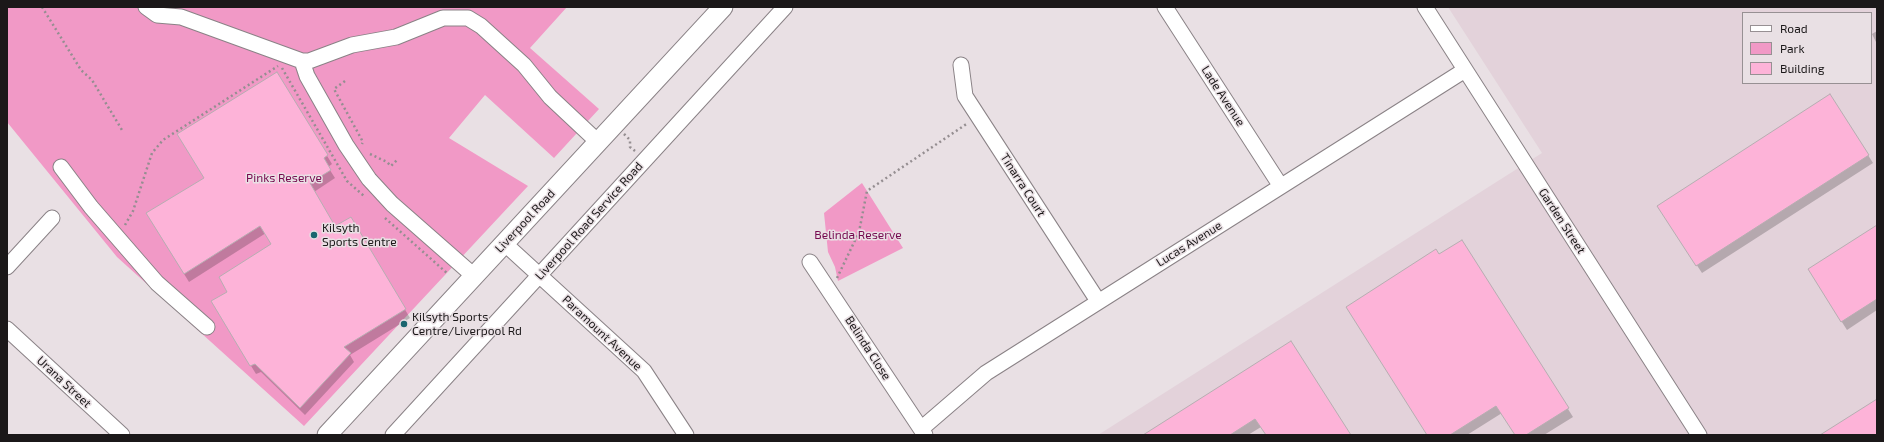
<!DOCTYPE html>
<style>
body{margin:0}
#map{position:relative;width:1884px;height:442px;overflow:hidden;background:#e9e0e4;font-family:"Exo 2",sans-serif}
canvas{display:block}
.frame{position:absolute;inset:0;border:8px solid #1b1819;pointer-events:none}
.legend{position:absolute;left:1742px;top:12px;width:130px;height:72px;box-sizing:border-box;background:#e9e0e4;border:1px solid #979093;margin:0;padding:5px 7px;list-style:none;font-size:12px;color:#1b1819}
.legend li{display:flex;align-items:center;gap:8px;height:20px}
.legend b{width:20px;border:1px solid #979093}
</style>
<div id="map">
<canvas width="1884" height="442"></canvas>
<div class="frame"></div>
<ul class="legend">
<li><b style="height:5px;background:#fff"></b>Road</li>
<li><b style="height:11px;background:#f199c6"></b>Park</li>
<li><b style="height:11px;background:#fdb3d8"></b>Building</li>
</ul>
</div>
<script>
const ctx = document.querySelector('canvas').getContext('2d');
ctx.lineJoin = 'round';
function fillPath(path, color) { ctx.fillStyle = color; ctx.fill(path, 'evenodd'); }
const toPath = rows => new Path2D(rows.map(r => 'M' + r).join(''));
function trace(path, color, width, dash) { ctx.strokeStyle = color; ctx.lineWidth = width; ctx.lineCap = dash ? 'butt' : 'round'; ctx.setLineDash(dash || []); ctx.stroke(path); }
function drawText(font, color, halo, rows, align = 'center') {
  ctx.font = font + ' "Exo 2",sans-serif'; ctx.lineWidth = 3; ctx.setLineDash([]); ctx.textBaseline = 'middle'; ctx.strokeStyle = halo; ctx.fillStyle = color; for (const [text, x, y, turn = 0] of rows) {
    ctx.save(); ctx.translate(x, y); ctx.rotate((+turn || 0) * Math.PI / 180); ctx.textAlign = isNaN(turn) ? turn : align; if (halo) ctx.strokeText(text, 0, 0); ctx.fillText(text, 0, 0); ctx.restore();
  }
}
fillPath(toPath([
 [1448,7,1877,7,1877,435,1098,435,1542,153],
 [1743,13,1871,13,1871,83,1743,83]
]), '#e3d2da');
fillPath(toPath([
 [7,7,567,7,530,48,599,109,554,158,485,95,449,138,528,186,304,426,117,257,7,122],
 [862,183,903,248,838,281,835,267,828,252,824,213]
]), '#f199c6');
fillPath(toPath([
 [1877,31,1877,44,1872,34],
 [277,73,332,164,328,167,335,178,314,192,335,228,351,218,410,318,350,355,354,362,305,415,261,372,256,374,212,302,229,292,272,244,266,233,189,282,152,222,205,178],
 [1868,155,1873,163,1702,273,1663,214],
 [1877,226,1877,310,1847,330,1814,278],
 [1352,315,1568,409,1573,417,1544,435,1516,435,1502,413,1467,435,1428,435],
 [1291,343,1349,435,1266,435,1261,427,1248,435,1145,435]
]), '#0003');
const building = toPath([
 [277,72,328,155,324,158,331,170,310,183,335,226,351,217,406,309,344,347,351,353,300,408,255,364,250,366,211,301,227,292,219,277,271,244,260,226,184,274,146,213,204,178,177,134,277,72],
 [1830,94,1869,155,1696,266,1657,206,1830,94],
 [1877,225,1877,299,1841,322,1808,269,1877,225],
 [1462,240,1569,408,1526,435,1515,435,1496,406,1450,435,1427,435,1346,307,1436,249,1439,254,1462,240],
 [1291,341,1351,435,1266,435,1255,419,1230,435,1143,435,1291,341],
 [1877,399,1877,435,1820,435,1877,399]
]);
fillPath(building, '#fdb3d8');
trace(building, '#b7aeb2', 1);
const minor = toPath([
 [146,7,157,15,181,17,302,61,309,61,352,45,396,37,443,18,468,18,481,26,524,65,550,97,598,142],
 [1165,7,1280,185],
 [1425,7,1699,435],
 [302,61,307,76,346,145,369,179,392,204,474,276],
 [961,65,965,96,1098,301],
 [61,167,91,207,157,283,207,327],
 [504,243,644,371,686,435],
 [810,262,925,435],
 [7,267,52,218],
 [7,329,122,435],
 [921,429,986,373,1465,70],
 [393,435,785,7]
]);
const major = toPath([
 [327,435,723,7]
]);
trace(minor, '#8a8286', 17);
trace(major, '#8a8286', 21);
trace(toPath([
 [42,7,81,70,92,80,122,130],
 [282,68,347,181,364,196],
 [345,81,334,89,363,142,362,144],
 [624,134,630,140,630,147,635,151],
 [370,154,387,162,391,166,397,160],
 [385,218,448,274],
 [125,225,133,211,152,153,163,140,278,66],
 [837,278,859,232,867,191,968,123]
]), '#958e91', 2.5, [2, 3]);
trace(minor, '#fff', 15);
trace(major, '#fff', 19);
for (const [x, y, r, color] of [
 [314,235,4,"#1b6670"],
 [404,324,4,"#1b6670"]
]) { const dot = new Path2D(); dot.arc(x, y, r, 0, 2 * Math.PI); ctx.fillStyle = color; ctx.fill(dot); trace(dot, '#e9e0e4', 1.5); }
drawText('12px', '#1b1819', '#e9e0e4', [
 ["Lade Avenue",1223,96,57],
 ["Tinarra Court",1023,185,57],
 ["Liverpool Road",525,221,-47],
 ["Liverpool Road Service Road",589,221,-48],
 ["Garden Street",1562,221,57],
 ["Lucas Avenue",1189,244,-32],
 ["Paramount Avenue",602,333,43],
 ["Belinda Close",868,348,57],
 ["Urana Street",64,382,43]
]);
drawText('12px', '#75094f', '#e9e0e4', [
 ["Pinks Reserve",284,178],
 ["Belinda Reserve",858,235]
]);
drawText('12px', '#1b1819', '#e9e0e4', [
 ["Kilsyth",322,228],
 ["Sports Centre",322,242],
 ["Kilsyth Sports",412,317],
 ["Centre/Liverpool Rd",412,331]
], 'left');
</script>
